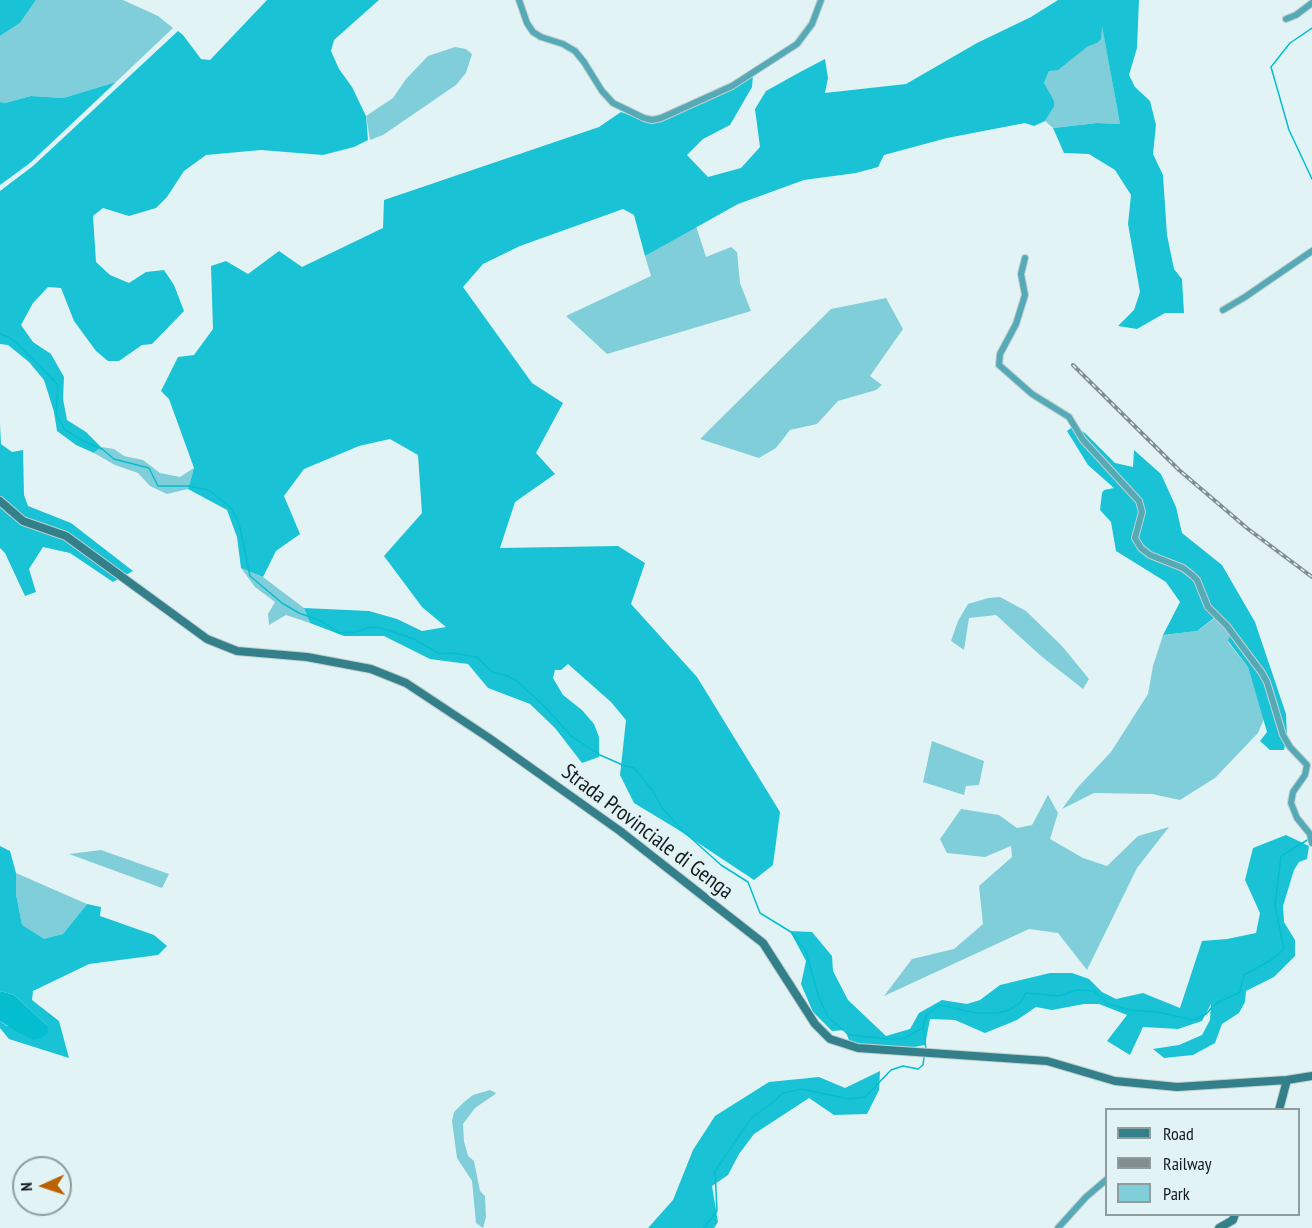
<!DOCTYPE html>
<style>
body{margin:0}
#map{position:relative;width:1312px;height:1228px;overflow:hidden;background:#e2f3f5;font-family:"PT Sans Narrow",sans-serif}
canvas{display:block}
.legend{position:absolute;left:1105px;top:1108px;width:195px;height:108px;box-sizing:border-box;background:#e2f3f5;border:2px solid #909d9e;margin:0;padding:8px 10px;list-style:none;font-size:18px;color:#151b1c}
.legend li{display:flex;align-items:center;gap:12px;height:30px}
.legend b{width:30px;border:2px solid #909d9e}
.north{position:absolute;left:12px;top:1156px;width:60px;height:60px;box-sizing:border-box;background:#e2f3f5;border:2px solid #909d9e;border-radius:50%;rotate:267deg;font-size:16px;font-weight:700;line-height:24px;text-align:center;color:#151b1c}
.north::after{content:'';display:block;margin:auto;width:21px;height:27px;background:#bb6200;clip-path:polygon(50% 0,100% 100%,50% 72%,0 100%)}
</style>
<div id="map">
<canvas width="1312" height="1228"></canvas>
<ul class="legend">
<li><b style="height:8px;background:#34808a"></b>Road</li>
<li><b style="height:8px;background:#818d8f"></b>Railway</li>
<li><b style="height:16px;background:#80ced9"></b>Park</li>
</ul>
<div class="north">N</div>
</div>
<script>
const ctx = document.querySelector('canvas').getContext('2d');
ctx.lineJoin = 'round';
function fillPath(path, color) { ctx.fillStyle = color; ctx.fill(path, 'evenodd'); }
const toPath = rows => new Path2D(rows.map(r => 'M' + r).join(''));
function trace(path, color, width, dash) { ctx.strokeStyle = color; ctx.lineWidth = width; ctx.lineCap = dash ? 'butt' : 'round'; ctx.setLineDash(dash || []); ctx.stroke(path); }
function drawText(font, color, halo, rows, align = 'center') {
  ctx.font = font + ' "PT Sans Narrow",sans-serif'; ctx.lineWidth = 6; ctx.setLineDash([]); ctx.textBaseline = 'middle'; ctx.strokeStyle = halo; ctx.fillStyle = color; for (const [text, x, y, turn = 0] of rows) {
    ctx.save(); ctx.translate(x, y); ctx.rotate((+turn || 0) * Math.PI / 180); ctx.textAlign = isNaN(turn) ? turn : align; if (halo) ctx.strokeText(text, 0, 0); ctx.fillText(text, 0, 0); ctx.restore();
  }
}
fillPath(toPath([
 [36,0,123,0,158,16,173,28,116,82,63,98,31,96,5,103,0,102,0,36,20,23],
 [1102,24,1120,124,1097,123,1053,128,1045,121,1054,107,1044,83,1049,71,1087,47,1097,43],
 [455,47,466,49,472,54,466,73,456,85,383,135,370,140,366,116,393,98,406,79,428,56],
 [696,226,706,257,731,247,737,252,740,283,751,311,607,354,566,316,651,276,645,256],
 [886,298,903,329,870,376,882,385,876,390,838,401,817,424,790,430,776,448,759,458,700,439,831,309],
 [101,447,114,449,124,456,143,460,160,473,180,477,194,468,188,489,167,494,150,486,138,473,115,465,94,453],
 [241,568,263,577,304,608,310,623,286,615,269,625,268,614,275,602,255,587],
 [1000,597,1026,611,1062,646,1089,679,1083,689,1041,656,996,615,969,618,964,650,951,641,958,621,968,604,988,598],
 [1219,615,1231,629,1228,642,1248,667,1264,719,1258,733,1215,778,1180,800,1152,794,1094,793,1062,809,1078,787,1111,752,1148,694,1153,666,1163,635,1197,631],
 [932,741,984,761,979,785,966,786,964,795,923,782],
 [1048,795,1058,813,1050,839,1083,858,1107,866,1138,836,1169,827,1137,868,1087,970,1058,933,1029,929,884,996,912,959,954,949,983,924,979,886,1012,857,1011,846,985,857,947,853,940,839,961,809,999,815,1017,828,1032,825],
 [101,850,169,874,162,888,69,854],
 [16,873,87,904,63,934,44,940,22,926,16,894],
 [490,1090,496,1093,494,1095,475,1108,463,1124,464,1141,468,1156,474,1161,480,1191,485,1196,486,1217,483,1228,476,1223,472,1181,457,1158,452,1121,454,1112,464,1102,473,1095]
]), '#80ced9');
fillPath(toPath([
 [0,0,36,0,20,23,0,36],
 [267,0,379,0,334,40,331,51,339,69,352,87,366,116,368,140,354,147,323,155,261,150,206,155,184,171,167,197,156,208,129,216,103,208,93,216,96,262,110,275,129,283,146,272,164,270,174,285,184,311,152,344,142,345,119,361,108,361,96,351,74,321,61,288,48,287,33,303,21,325,33,342,51,354,64,377,63,399,67,420,86,432,101,447,94,453,76,445,57,431,54,412,44,380,29,362,8,345,0,344,0,191,33,166,178,31,183,35,201,59,210,60],
 [1058,0,1139,0,1137,48,1129,75,1135,87,1150,101,1156,125,1153,154,1163,175,1167,235,1174,269,1182,279,1184,313,1165,313,1137,329,1118,326,1134,310,1140,292,1128,224,1131,195,1115,170,1089,154,1064,153,1053,128,1097,123,1120,124,1102,26,1101,39,1097,43,1087,47,1058,70,1049,71,1044,83,1054,101,1054,107,1045,121,1034,126,1025,123,947,138,884,155,878,167,856,173,804,180,738,204,645,256,634,215,623,209,520,246,483,264,463,287,532,383,563,403,536,453,555,474,515,502,500,548,618,546,645,563,631,604,697,677,780,812,773,865,754,880,677,829,634,803,620,775,626,720,611,702,568,664,561,670,555,670,553,678,563,695,582,710,594,724,599,737,599,757,582,763,555,728,530,704,488,688,468,664,430,659,384,636,344,636,310,623,304,608,369,611,397,619,422,631,446,627,422,607,384,556,422,513,418,455,390,439,359,446,304,469,284,496,300,534,276,551,263,577,241,568,237,537,227,510,188,489,194,468,169,399,161,391,178,357,194,355,213,329,211,266,226,261,248,274,279,251,302,267,383,228,384,200,599,127,621,112,646,121,660,121,733,89,753,75,752,87,730,125,703,139,687,155,708,177,741,168,760,147,755,109,766,91,802,71,825,59,828,78,825,93,906,84,977,43,1031,17],
 [116,82,30,163,0,185,0,102,5,103,31,96,63,98],
 [0,424,1,444,12,452,23,450,24,495,28,506,71,523,133,571,113,582,70,553,43,547,29,569,36,592,25,596,5,553,0,548],
 [1074,426,1085,433,1115,463,1133,467,1134,450,1161,474,1176,507,1182,533,1222,565,1255,622,1286,714,1287,736,1284,750,1270,750,1260,741,1267,732,1248,667,1228,641,1231,629,1218,615,1197,631,1163,635,1180,602,1166,582,1116,551,1111,522,1100,510,1102,493,1104,490,1114,488,1088,465,1067,431],
 [1286,835,1309,846,1307,859,1299,862,1294,870,1283,906,1284,922,1295,940,1295,956,1274,977,1246,991,1245,1002,1239,1013,1222,1024,1215,1043,1193,1055,1164,1058,1153,1049,1179,1045,1202,1035,1210,1020,1211,1004,1202,1021,1178,1029,1143,1027,1130,1055,1107,1041,1127,1015,1099,1004,1084,1004,1052,1010,1036,1007,1017,1020,985,1033,955,1020,930,1019,925,1045,903,1049,856,1046,849,1040,845,1030,832,1031,813,1012,801,984,806,961,790,931,812,932,832,956,833,971,848,1000,886,1036,910,1029,919,1013,942,1000,967,1004,980,1000,1000,985,1050,973,1072,973,1089,979,1102,992,1116,999,1143,993,1180,1008,1202,941,1227,939,1256,933,1260,913,1245,880,1253,848],
 [0,846,10,851,16,873,16,894,22,925,44,939,63,934,87,904,101,907,100,916,154,935,167,946,158,955,89,964,33,991,32,1000,59,1021,69,1058,9,1039,0,1028,0,1021,7,1026,47,1025,14,995,0,991],
 [880,1071,879,1090,867,1114,834,1115,809,1098,754,1134,739,1154,728,1175,712,1186,718,1222,714,1228,648,1228,673,1200,693,1150,715,1116,769,1082,819,1077,845,1088]
]), '#19c3d5');
fillPath(toPath([
 [0,991,14,995,47,1025,48,1033,42,1038,34,1040,19,1033,0,1021]
]), '#04becf');
trace(toPath([
 [1312,28,1290,43,1271,67,1289,130,1312,179],
 [0,334,9,337,23,349,58,385,56,414,65,430,85,442,102,449,114,459,149,468,158,486,188,486,209,490,232,509,239,523,250,576,282,603,299,613,321,621,339,633,355,632,371,627,381,628,414,639,440,654,454,653,477,657,492,672,508,676,517,681,547,709,571,736,600,755,625,766,634,768,653,791,662,808,682,830,721,865,748,882,760,913,791,932,806,952,819,998,828,1017,849,1035,889,1039,905,1038,924,1027],
 [926,1049,923,1026,926,1015,940,1005,976,1013,997,1013,1009,1010,1020,1003,1026,993,1059,996,1077,990,1094,991,1108,1004,1130,1010,1158,1012,1193,1020,1206,1014,1215,1004,1240,992,1244,975,1273,959,1284,949,1275,905,1281,856,1309,839],
 [704,1228,717,1211,715,1171,752,1117,770,1105,783,1093,802,1089,848,1099,865,1097,891,1070,903,1066,918,1069,923,1065,924,1057]
]), '#04becf', 1.5);
const street = toPath([
 [519,0,527,23,533,32,541,37,563,44,575,51,584,62,602,91,613,103,644,118,652,120,661,118,732,86,797,44,812,24,821,0],
 [1286,19,1296,15,1312,3],
 [1025,258,1021,274,1025,295,1016,324,1000,354,999,365,1032,394,1069,417,1083,440,1139,501,1142,512,1135,538,1141,548,1150,555,1183,568,1192,575,1197,580,1208,607,1227,626,1262,673,1267,682,1283,735,1290,747,1307,765,1305,775,1293,792,1291,803,1297,818,1310,834,1312,843],
 [1223,310,1245,297,1312,251],
 [1058,1228,1086,1197,1106,1180]
]);
const secondary = toPath([
 [0,501,23,521,66,536,207,639,237,651,307,657,371,669,406,683,489,738,620,831,763,943,815,1024,830,1039,858,1048,1047,1061,1115,1081,1177,1087,1287,1080,1312,1076],
 [1279,1110,1287,1080],
 [1219,1228,1233,1220,1235,1214]
]);
trace(street, '#c1d0d2', 8);
trace(secondary, '#c1d0d2', 10);
trace(street, '#56aab6', 6);
trace(secondary, '#34808a', 8);
const rail = toPath([
 [1073,365,1179,470,1248,529,1312,577]
]);
trace(rail, '#818d8f', 4);
trace(rail, '#e2f3f5', 1.5, [4.5]);
drawText('22px', '#151b1c', '#e2f3f5', [
 ["Strada Provinciale di Genga",647,832,37]
]);
</script>
